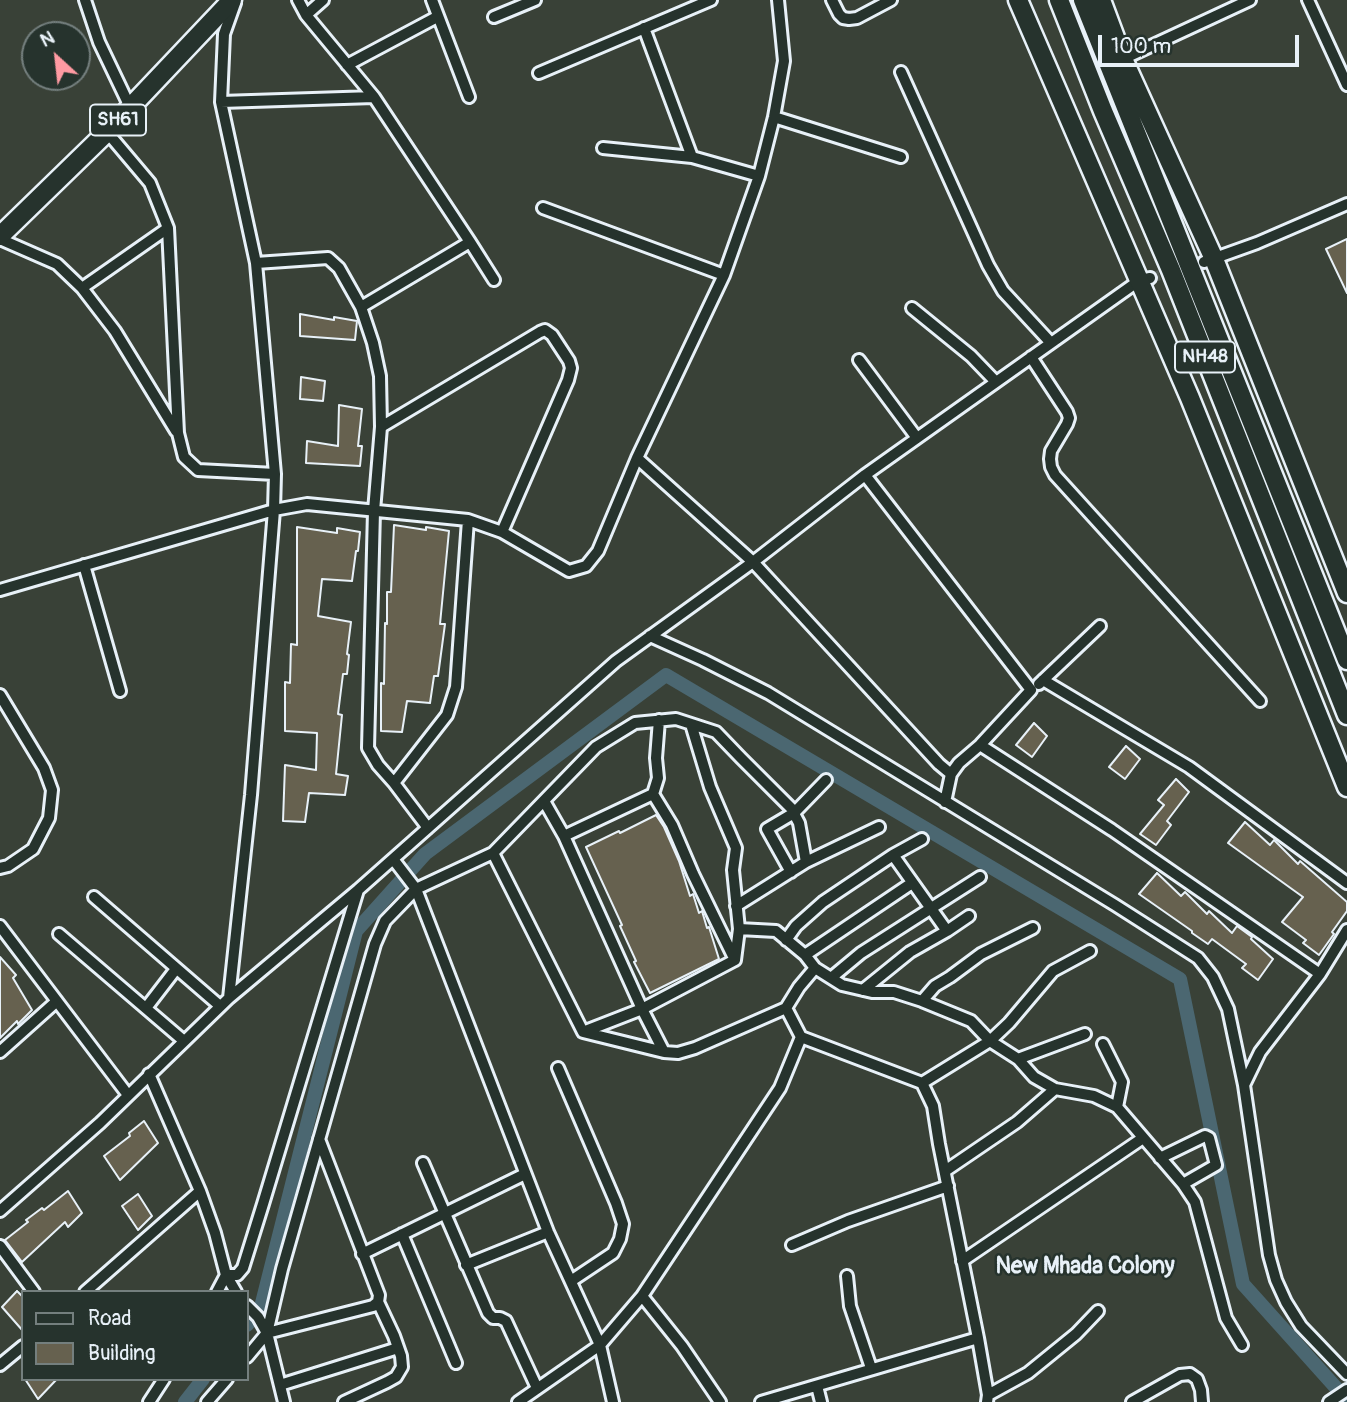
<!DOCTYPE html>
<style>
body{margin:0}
#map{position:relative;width:1347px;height:1402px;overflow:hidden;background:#394137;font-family:Pangolin,sans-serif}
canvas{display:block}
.legend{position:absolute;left:21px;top:1290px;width:228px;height:91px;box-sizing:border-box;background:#26332d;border:2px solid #747f7e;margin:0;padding:9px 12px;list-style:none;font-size:21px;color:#e8f1f8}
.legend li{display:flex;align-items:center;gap:14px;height:35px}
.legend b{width:35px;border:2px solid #747f7e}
.north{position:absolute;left:21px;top:21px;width:70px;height:70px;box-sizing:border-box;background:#26332d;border:2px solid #747f7e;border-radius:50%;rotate:333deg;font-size:19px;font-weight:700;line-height:28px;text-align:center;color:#e8f1f8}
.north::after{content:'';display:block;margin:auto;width:24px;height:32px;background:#ff9aa2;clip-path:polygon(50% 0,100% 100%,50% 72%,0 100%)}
.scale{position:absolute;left:1098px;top:35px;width:201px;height:32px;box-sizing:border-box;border:4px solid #e8f1f8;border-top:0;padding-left:9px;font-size:21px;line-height:24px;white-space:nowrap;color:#e8f1f8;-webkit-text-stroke:5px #26332d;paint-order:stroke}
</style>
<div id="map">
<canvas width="1347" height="1402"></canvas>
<ul class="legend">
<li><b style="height:9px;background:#26332d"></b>Road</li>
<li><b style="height:19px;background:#66614f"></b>Building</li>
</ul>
<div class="north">N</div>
<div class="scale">100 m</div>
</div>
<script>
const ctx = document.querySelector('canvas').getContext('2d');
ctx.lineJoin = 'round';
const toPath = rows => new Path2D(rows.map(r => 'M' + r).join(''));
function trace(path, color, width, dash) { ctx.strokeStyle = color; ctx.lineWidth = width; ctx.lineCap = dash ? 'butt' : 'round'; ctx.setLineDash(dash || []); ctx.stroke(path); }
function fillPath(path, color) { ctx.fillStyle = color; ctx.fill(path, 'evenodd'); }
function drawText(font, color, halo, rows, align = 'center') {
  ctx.font = font + ' Pangolin,sans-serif'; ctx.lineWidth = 5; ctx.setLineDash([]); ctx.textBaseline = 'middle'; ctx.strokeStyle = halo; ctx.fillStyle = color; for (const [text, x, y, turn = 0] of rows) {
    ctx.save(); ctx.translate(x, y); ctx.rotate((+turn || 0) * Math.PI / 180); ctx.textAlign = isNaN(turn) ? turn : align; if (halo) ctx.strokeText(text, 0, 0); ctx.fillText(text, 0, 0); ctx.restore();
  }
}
trace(toPath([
 [247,1325,261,1307,356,931,425,854,666,675,1180,979,1243,1284,1347,1400],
 [185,1402,203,1379]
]), '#4b6771', 14);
const building = toPath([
 [1347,239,1347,293,1326,249,1347,239],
 [300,314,334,320,334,317,357,321,355,340,300,336,300,314],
 [301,377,325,381,323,401,300,399,301,377],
 [339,405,362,409,358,446,362,446,360,466,306,463,307,441,338,446,339,405],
 [394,525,426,530,426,527,449,531,440,624,445,624,438,676,434,676,430,703,407,701,402,732,381,731,381,683,384,684,385,623,387,624,387,592,391,592,394,525],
 [297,527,337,533,337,528,360,532,358,551,356,551,352,581,322,579,318,616,351,622,347,654,349,655,347,674,343,674,338,714,342,715,336,774,348,776,345,795,309,793,305,822,283,821,285,765,316,770,317,733,285,731,285,682,290,683,291,644,297,645,297,527],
 [1034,723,1047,736,1032,757,1016,745,1034,723],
 [1126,746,1140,759,1125,779,1109,767,1126,746],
 [1176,779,1189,792,1167,821,1171,825,1156,845,1140,834,1164,805,1158,800,1176,779],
 [656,815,664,827,679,861,690,896,693,894,699,913,702,911,707,928,709,927,719,959,650,993,634,962,636,961,620,926,622,925,586,847,619,831,620,833,656,815],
 [1245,822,1270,845,1274,840,1298,864,1300,861,1347,902,1347,911,1332,932,1334,934,1319,955,1303,943,1306,940,1282,922,1303,897,1228,843,1245,822],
 [1157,873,1181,896,1185,892,1207,914,1209,911,1232,933,1237,926,1252,937,1251,939,1273,959,1258,980,1242,968,1246,964,1212,939,1208,944,1192,933,1192,931,1139,894,1157,873],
 [0,957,16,975,13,978,32,1010,18,1024,17,1021,0,1038,0,957],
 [144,1121,158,1143,120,1180,104,1156,130,1136,129,1133,144,1121],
 [68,1191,82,1213,68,1227,65,1222,22,1262,5,1240,28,1222,26,1220,42,1208,44,1210,68,1191],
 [138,1194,152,1216,138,1230,122,1206,138,1194],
 [17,1291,23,1297,23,1331,2,1307,17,1291],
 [25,1379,57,1379,38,1399,25,1379]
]);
fillPath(building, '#66614f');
trace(building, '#e8f1f8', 2);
trace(toPath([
 [1150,278,1194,265]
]), '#535b54', 10, [10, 5]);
const minor = toPath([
 [85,0,99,42,130,107],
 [298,0,306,15],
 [432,0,469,97],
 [832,0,839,14,843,18,849,19,857,18,891,0],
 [1308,0,1347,85],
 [235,3,224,34,221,102,256,263,275,474,274,510,307,504,468,520,502,532,569,571,586,566,598,551,637,458,724,275,759,176,774,117,784,61,778,0],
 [494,17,535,0],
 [644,28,692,157],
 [1123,59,1250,0],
 [347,65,437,17],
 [901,72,988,265,1003,291,1051,343],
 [539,73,711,0],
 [374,97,470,242,494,280],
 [221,102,374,97,306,15,323,0],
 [774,117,901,157],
 [107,132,150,183,168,228,178,433,184,457,198,470,275,474],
 [603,148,692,157,759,176],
 [543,208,724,275],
 [0,239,57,264,82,288,115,331,176,431],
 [1204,262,1257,243,1347,204],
 [256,263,328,258,339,268,361,307],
 [82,288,168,228],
 [912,308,971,356,996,382],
 [1031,357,1067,412,1069,418,1067,424,1051,451,1050,459,1051,467,1055,475,1260,701],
 [859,360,917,438],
 [381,427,540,332,545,330,552,335,569,361,571,368,568,380,502,532],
 [637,458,753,562,939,764,951,774,959,763,980,745,1031,690,865,475],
 [84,565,120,691],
 [0,590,274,510,251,795,229,998],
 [650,636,703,660,768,693,1115,905,1198,958,1213,977,1228,1009,1244,1085],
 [1043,680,1189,767,1347,883],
 [1039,684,1100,626],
 [0,695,44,768,52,790,49,818,33,849,8,866,0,868],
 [659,720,656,758,658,778,653,794,672,825,693,874,735,960],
 [691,724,710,787,736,848,733,870,739,929],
 [980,745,1112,830,1320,974],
 [394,783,378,765,368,748,374,511,381,427,380,376,373,343,361,307,470,242],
 [544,801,564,836,642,1009,664,1052,678,1053,695,1048,786,1008],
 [945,802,951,774],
 [428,828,394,783,447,715,456,687,468,520],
 [564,836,653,794],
 [493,853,583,1032,664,1052],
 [893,855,947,931],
 [393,859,416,889,548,1232,600,1345,613,1402],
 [791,872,767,829,794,813,826,780],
 [94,897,220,1006],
 [736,906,806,862,879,827],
 [0,926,128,1095],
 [1347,930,1320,974,1260,1052,1244,1085,1269,1255,1276,1280,1286,1302,1301,1326,1347,1374],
 [59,934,184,1041],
 [786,940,796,926,823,902,893,855,922,839],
 [805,955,912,883],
 [831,978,861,953,980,877],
 [863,990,910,952,947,931,969,916],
 [922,1001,935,986,950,977,981,954,1033,928],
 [146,1008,176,969],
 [583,1032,642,1009,735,960,739,929,776,931,805,955,815,968,842,985,872,992,894,992,922,1001,971,1021,990,1041,1018,1059,1034,1077,1055,1089],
 [801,1037,922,1083,990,1041,1009,1023,1053,971,1090,951],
 [1103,1044,1122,1082,1117,1107],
 [0,1052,57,1001],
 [1018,1059,1085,1034],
 [558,1068,616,1203,623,1224,620,1239,613,1253,571,1281],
 [149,1074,200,1191,215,1233,226,1275,236,1292],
 [922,1083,933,1106,939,1144,978,1338,988,1395,987,1402],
 [1160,1158,1205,1136,1209,1138,1216,1165,1183,1184],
 [423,1163,488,1313,493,1318,500,1318,506,1321,537,1388],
 [945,1171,1017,1122,1055,1089,1094,1096,1117,1107,1183,1184,1195,1202,1226,1318,1242,1345],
 [0,1211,100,1123,229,998,358,890,616,661,753,562,865,475,1140,280,1150,278],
 [402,1234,456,1363],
 [792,1245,848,1221,948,1186],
 [0,1246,34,1292],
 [362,1254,525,1174],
 [962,1261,1143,1138],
 [466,1265,548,1232],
 [847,1276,850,1306,871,1368],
 [85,1292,200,1191],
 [217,1292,226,1275,237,1275,243,1268,263,1204,358,890],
 [642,1296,682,1346,720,1402],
 [247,1306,258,1317,267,1333],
 [247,1357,267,1333,373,1306,378,1302,379,1295,319,1139],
 [0,1365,23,1346],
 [280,1385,398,1348],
 [817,1386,821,1402],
 [988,1395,1028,1373,1076,1334,1098,1311],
 [149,1402,164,1379],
 [207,1402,227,1379],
 [284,1402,267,1333,282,1269,375,944,385,921,416,889,493,853,596,747,635,723,676,719,716,732,741,758,791,808,799,823,806,862],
 [344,1402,387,1382,396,1377,402,1367,401,1356,394,1336,378,1302],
 [518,1402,600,1345,642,1296,780,1088,801,1037,786,1008,799,987,815,968],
 [761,1402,978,1338],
 [1132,1402,1180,1375,1190,1374,1197,1379,1201,1390,1202,1402],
 [1329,1402,1347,1390]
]);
const primary = toPath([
 [0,236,107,132,232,0]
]);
const trunk = toPath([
 [1018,0,1190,398,1347,787],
 [1059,0,1103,111,1171,270,1347,715],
 [1083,0,1347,660],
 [1101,0,1123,59,1214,259,1347,593]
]);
trace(minor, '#e8f1f8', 16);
trace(primary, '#e8f1f8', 23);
trace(trunk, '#e8f1f8', 23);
trace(minor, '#26332d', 10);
trace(primary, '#26332d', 18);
trace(trunk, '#26332d', 18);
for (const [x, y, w] of [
 [118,120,56],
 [1205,357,60]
]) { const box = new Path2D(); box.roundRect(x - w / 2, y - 15.5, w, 31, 5); ctx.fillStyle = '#26332d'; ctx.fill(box); trace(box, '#e8f1f8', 2); }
drawText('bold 19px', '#e8f1f8', null, [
 ["SH61",118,120],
 ["NH48",1205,357]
]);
drawText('bold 23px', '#e8f1f8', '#26332d', [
 ["New Mhada Colony",1085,1267]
]);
</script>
